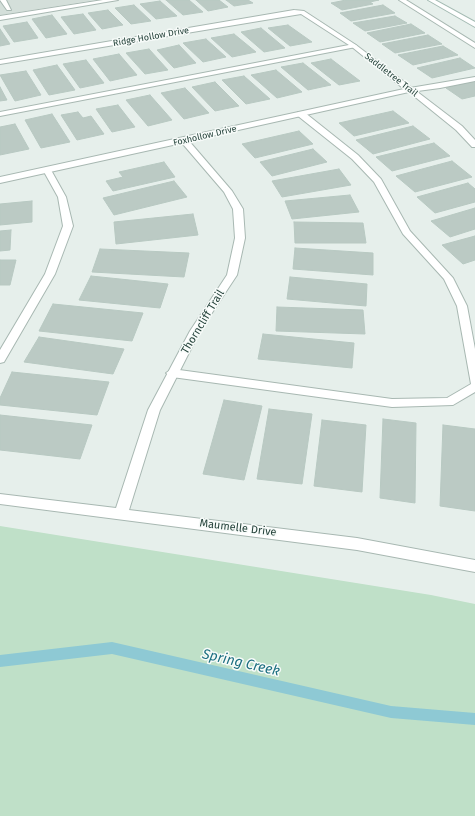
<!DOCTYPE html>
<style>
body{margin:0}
canvas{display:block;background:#e6efeb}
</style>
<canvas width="475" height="816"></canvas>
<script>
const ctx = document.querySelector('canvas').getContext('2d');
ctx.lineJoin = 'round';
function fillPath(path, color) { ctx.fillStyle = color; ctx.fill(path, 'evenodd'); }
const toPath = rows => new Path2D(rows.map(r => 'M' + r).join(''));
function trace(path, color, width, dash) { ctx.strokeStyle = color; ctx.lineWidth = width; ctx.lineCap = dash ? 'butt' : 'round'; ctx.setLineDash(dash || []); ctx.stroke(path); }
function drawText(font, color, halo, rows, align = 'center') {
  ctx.font = font + ' "Fira Sans",sans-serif'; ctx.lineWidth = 3; ctx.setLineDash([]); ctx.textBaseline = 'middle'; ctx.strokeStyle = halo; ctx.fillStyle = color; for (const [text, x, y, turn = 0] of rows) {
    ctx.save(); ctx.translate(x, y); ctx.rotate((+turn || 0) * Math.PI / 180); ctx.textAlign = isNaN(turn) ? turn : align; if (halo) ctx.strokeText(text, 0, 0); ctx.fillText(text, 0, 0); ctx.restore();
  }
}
fillPath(toPath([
 [0,0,95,0,0,15]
]), '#d4dfda');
fillPath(toPath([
 [0,526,431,595,475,604,475,816,0,816]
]), '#bfe0c8');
fillPath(toPath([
 [112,642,391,706,475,713,475,725,391,718,112,654,0,667,0,655,112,642]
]), '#8ec9d4');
const building = toPath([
 [166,0,189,0,203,12,183,15,166,0],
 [196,0,219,0,228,7,208,11,196,0],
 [226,0,248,0,253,3,234,6,226,0],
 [346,0,379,0,370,2,373,4,342,10,331,3,346,0],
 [160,1,177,16,156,19,140,4,160,1],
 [134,5,151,21,131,24,115,8,134,5],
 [383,5,395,13,351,21,340,13,383,5],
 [108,10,123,25,102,29,88,13,108,10],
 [83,14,96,30,74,34,61,17,83,14],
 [52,15,67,34,46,38,32,19,52,15],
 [395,16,407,23,365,31,353,23,395,16],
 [27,22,38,38,14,42,3,26,27,22],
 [411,24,425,33,380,42,367,33,411,24],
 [288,25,312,42,290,46,268,28,288,25],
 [261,28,285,48,264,52,241,32,261,28],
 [0,29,10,44,0,46,0,29],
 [234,34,256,52,232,57,211,38,234,34],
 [428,35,442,44,395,53,382,44,428,35],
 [206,39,226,57,203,62,183,43,206,39],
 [179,45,196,63,174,68,157,50,179,45],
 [443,46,458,55,413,65,398,55,443,46],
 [149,49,168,70,145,74,126,53,149,49],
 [119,54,137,75,110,81,93,59,119,54],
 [460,58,475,68,432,78,417,68,460,58],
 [331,59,360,81,339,85,311,63,331,59],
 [86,60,104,83,80,88,63,64,86,60],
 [303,63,331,85,308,90,281,67,303,63],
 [57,65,75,90,49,95,33,70,57,65],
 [276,70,302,92,277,98,251,75,276,70],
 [26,71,41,95,15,101,0,75,26,71],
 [244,76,270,99,246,104,222,80,244,76],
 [475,81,475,96,462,99,446,88,475,81],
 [215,82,239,106,215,111,192,87,215,82],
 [0,87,7,100,0,101,0,87],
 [185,88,209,113,184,119,161,93,185,88],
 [150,95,172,120,148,126,126,100,150,95],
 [118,105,135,127,112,132,96,109,118,105],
 [393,111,409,123,354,136,339,123,393,111],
 [78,112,83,118,91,116,104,134,77,140,61,115,78,112],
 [52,114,70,142,41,148,25,120,52,114],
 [15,124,29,149,0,155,0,127,15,124],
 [413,126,430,139,373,154,356,140,413,126],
 [299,131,313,144,255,158,242,144,299,131],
 [434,143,450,156,392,171,376,157,434,143],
 [313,149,327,162,272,176,260,162,313,149],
 [452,161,472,177,415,192,396,176,452,161],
 [164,162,175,177,113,191,106,181,123,177,119,172,164,162],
 [339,169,351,185,282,197,272,181,339,169],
 [174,181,187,197,114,215,103,198,174,181],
 [468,183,475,189,475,202,435,213,417,197,468,183],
 [350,195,359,212,292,219,285,201,350,195],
 [32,201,32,222,0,225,0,204,32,201],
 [475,208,475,229,450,237,431,221,475,208],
 [193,214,198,235,116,244,114,222,193,214],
 [294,222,363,223,366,243,295,243,294,222],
 [11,230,10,250,0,251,0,231,11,230],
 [475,236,475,260,463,264,442,245,475,236],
 [295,248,373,253,373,275,293,269,295,248],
 [100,249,189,253,184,277,92,272,100,249],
 [0,260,16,260,10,285,0,285,0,260],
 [91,276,168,284,160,308,79,300,91,276],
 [290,277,367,284,366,306,287,299,290,277],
 [53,304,143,313,132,341,39,331,53,304],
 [277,307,363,310,365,334,276,331,277,307],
 [263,334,354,343,352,368,258,359,263,334],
 [39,337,124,349,113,374,24,362,39,337],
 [12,372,109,382,97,415,0,405,0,398,12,372],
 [224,400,262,406,244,480,203,474,224,400],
 [269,409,312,414,302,484,257,479,269,409],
 [0,415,92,425,80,459,0,450,0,415],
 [383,419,416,423,415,503,380,498,383,419],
 [322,420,366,425,362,492,314,486,322,420],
 [443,425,475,429,475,511,440,506,443,425]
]);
fillPath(building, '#bbcac4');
trace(building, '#b8c9c2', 1);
const lane = toPath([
 [0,0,6,0,11,10,7,10,0,0],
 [103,0,118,0,0,20,0,16,103,0],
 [399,0,406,0,475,43,475,48,399,0],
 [354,44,357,46,356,47,0,116,0,112,354,44],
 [475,77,475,81,440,88,410,92,406,90,410,88,475,77],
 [298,112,304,112,358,155,381,179,410,231,453,278,467,306,475,349,475,392,453,405,392,407,172,377,166,373,172,369,392,399,447,398,471,384,457,306,444,279,403,234,374,182,352,159,298,116,298,112],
 [47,167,51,170,66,197,73,226,55,274,4,362,0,363,0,350,45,274,63,226,58,197,43,170,47,167]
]);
const street = toPath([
 [294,10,304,11,356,45,462,126,475,140,475,147,472,147,456,130,409,92,189,141,232,191,243,209,245,238,237,275,200,331,160,410,129,510,357,538,475,560,475,572,357,550,0,504,0,494,116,508,148,410,190,331,227,275,235,238,233,209,224,192,182,143,0,183,0,177,404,89,352,47,301,14,0,64,0,60,294,10]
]);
const secondary = toPath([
 [428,0,435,0,475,22,475,27,428,0]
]);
trace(lane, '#a8b8b2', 2);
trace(street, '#a8b8b2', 2);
trace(secondary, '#a4bbb3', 2);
fillPath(lane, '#fff');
fillPath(street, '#fff');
fillPath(secondary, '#fff');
drawText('9px', '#24423a', '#f7fbf9', [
 ["Ridge Hollow Drive",151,37,-10],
 ["Saddletree Trail",391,75,38],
 ["Foxhollow Drive",205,136,-13]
]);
drawText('11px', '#24423a', '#f7fbf9', [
 ["Thorncliff Trail",203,322,-59],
 ["Maumelle Drive",238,528,7]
]);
drawText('italic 14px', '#1c6f80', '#f7fbf9', [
 ["Spring Creek",241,663,13]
]);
</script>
